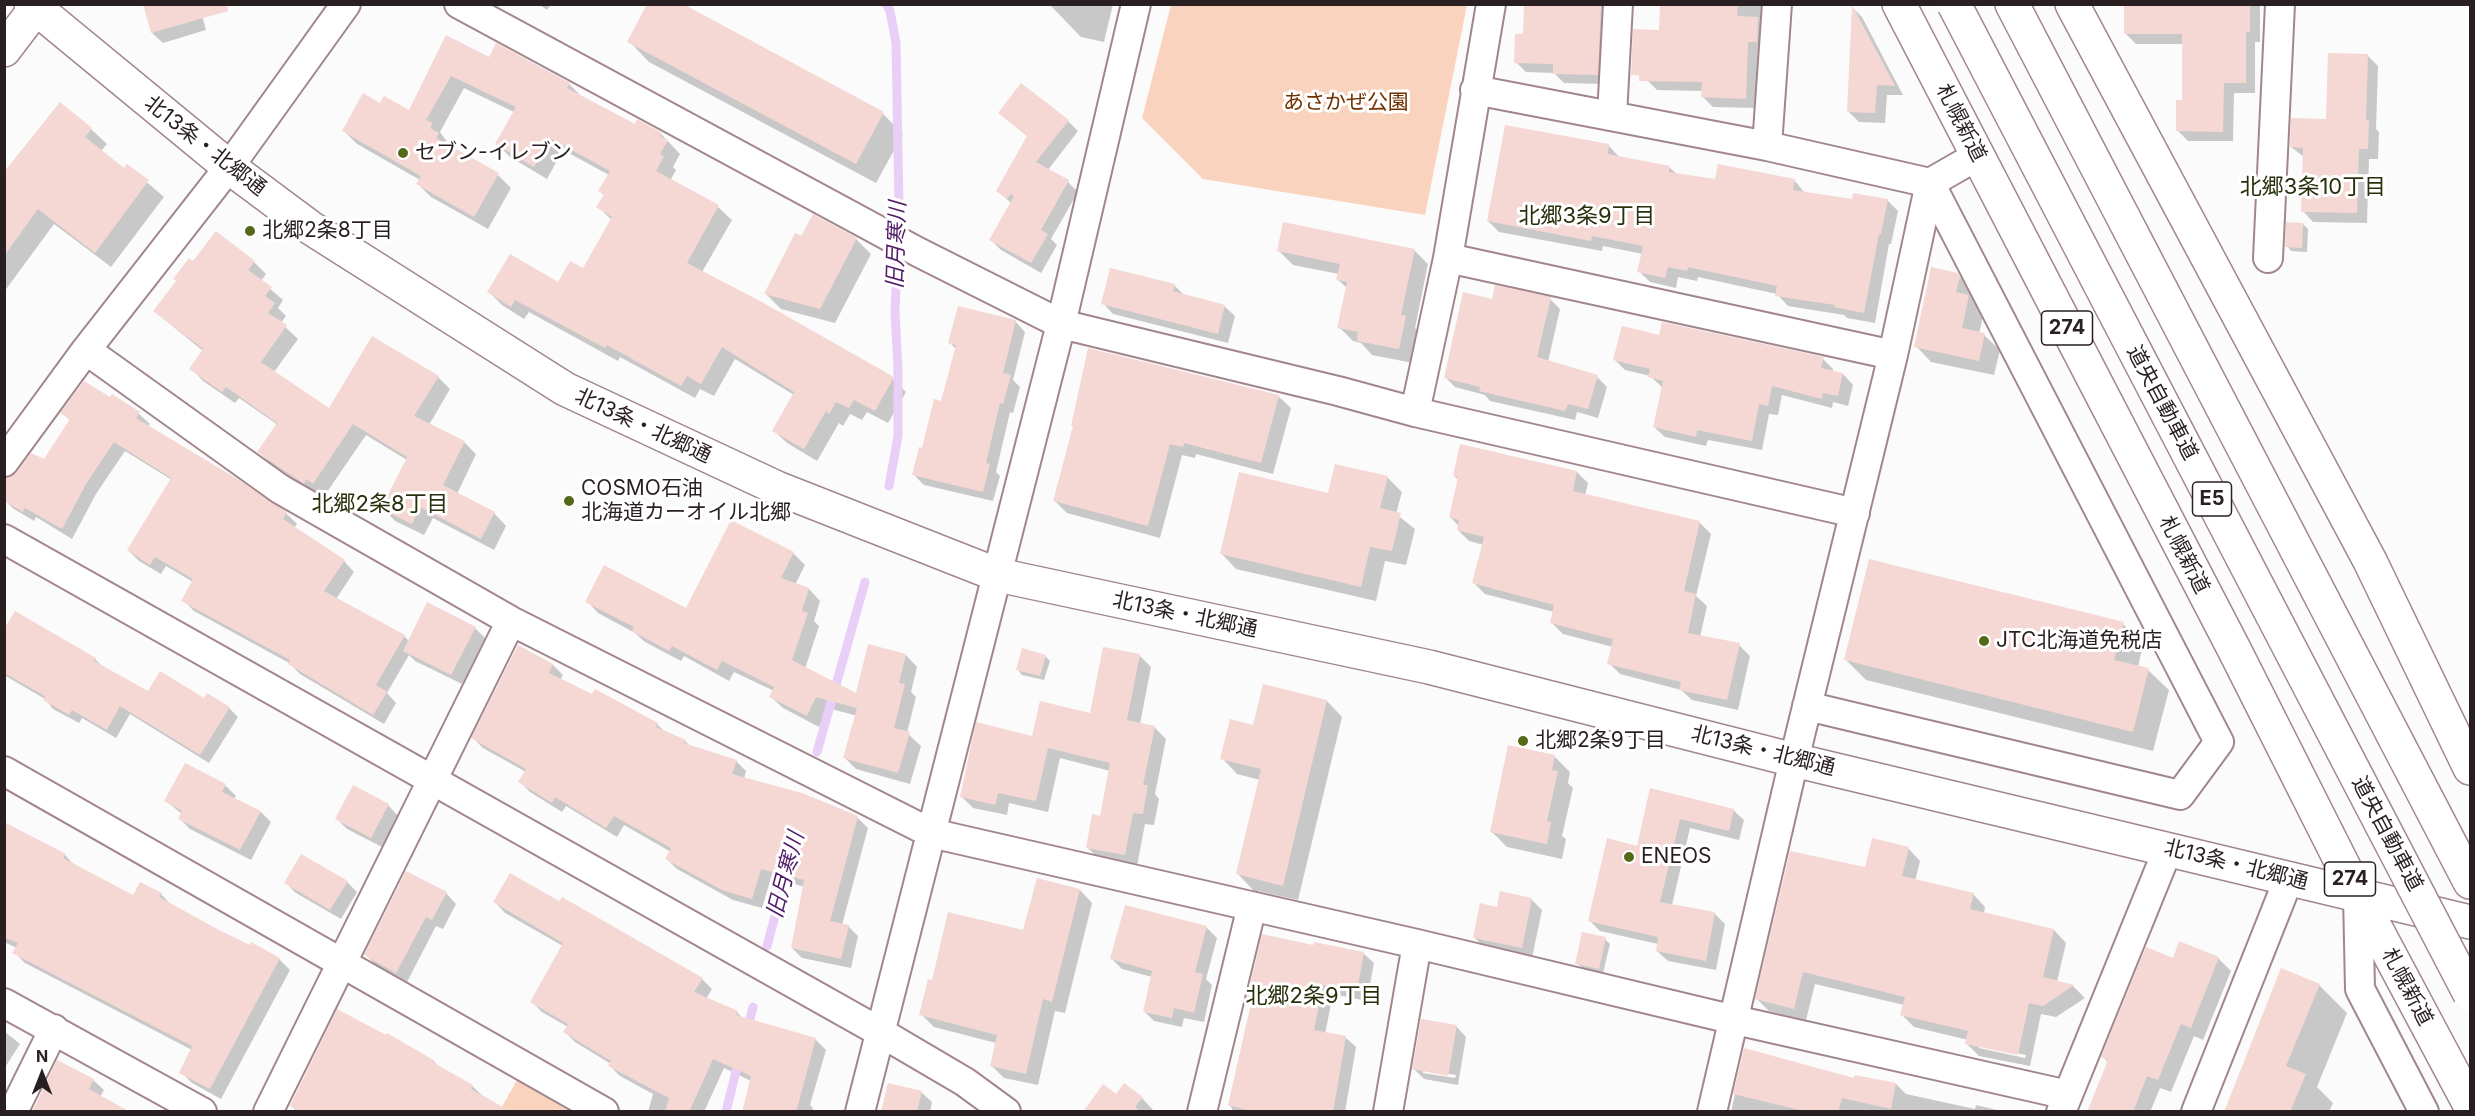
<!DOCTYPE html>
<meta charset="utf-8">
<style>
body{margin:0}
#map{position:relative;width:2475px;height:1116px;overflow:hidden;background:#fbfbfb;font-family:Inter,sans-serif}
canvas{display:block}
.frame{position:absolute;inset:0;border:6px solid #291f21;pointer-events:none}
.north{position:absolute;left:12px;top:1044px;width:60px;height:60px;-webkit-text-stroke:4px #fff;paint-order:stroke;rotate:0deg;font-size:16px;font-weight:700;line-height:24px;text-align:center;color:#291f21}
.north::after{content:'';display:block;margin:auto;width:21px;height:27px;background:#291f21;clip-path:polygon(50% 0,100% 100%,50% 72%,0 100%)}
</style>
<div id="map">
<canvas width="2475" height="1116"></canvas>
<div class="frame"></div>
<div class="north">N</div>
</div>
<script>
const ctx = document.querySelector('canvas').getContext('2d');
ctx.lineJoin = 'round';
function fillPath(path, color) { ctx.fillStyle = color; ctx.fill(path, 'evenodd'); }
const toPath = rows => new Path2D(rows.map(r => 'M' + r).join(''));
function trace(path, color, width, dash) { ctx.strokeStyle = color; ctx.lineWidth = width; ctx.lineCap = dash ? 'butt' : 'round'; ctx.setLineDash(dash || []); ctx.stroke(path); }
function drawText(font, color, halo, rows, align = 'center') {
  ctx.font = font + ' Inter,"Noto Sans JP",sans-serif'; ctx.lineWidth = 6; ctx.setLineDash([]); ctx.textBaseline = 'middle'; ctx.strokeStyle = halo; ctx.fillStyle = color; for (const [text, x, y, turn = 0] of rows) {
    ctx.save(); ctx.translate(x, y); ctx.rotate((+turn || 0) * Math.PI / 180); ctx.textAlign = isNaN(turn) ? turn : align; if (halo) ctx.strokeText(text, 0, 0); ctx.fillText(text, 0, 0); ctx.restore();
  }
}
fillPath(toPath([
 [1171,5,1467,5,1425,215,1203,179,1142,118],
 [517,1080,570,1111,499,1112]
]), '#f9d3be');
fillPath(toPath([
 [199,4,206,30,163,43,152,33],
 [539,4,551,4,547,10],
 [1049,4,1113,4,1104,42,1081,37],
 [1525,4,1613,4,1607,84,1564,83,1554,73,1526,72,1516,62,1524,36],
 [1662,4,1768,4,1766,52,1758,51,1756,108,1713,107,1703,97,1703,91,1657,90,1647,80,1661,31],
 [2260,4,2260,42,2255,42,2255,93,2234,93,2233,141,2188,141,2178,131,2183,101,2183,44,2136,44,2126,34,2126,5],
 [1853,8,1862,17,1903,95,1887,95,1885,123,1859,122,1849,112],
 [447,37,489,59,569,84,582,97,635,126,661,134,680,154,673,167,676,170,670,181,718,207,732,220,702,272,893,379,906,392,888,423,867,412,862,420,850,414,843,426,839,423,817,461,787,443,773,430,794,395,735,359,714,396,700,389,695,398,620,357,618,361,529,312,524,319,502,305,489,292,558,285,584,270,612,220,598,207,605,196,600,191,609,175,563,150,547,179,510,157,497,144,514,112,464,88,440,132,451,147,498,175,511,188,488,229,431,197,418,184,420,180,357,144,344,131,381,105,409,112],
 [629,41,883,114,903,134,876,183,649,62],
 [2367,55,2378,66,2376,129,2379,132,2378,159,2369,159,2367,223,2313,222,2303,211,2304,157,2291,147,2327,120],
 [1000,113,1068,121,1078,131,1048,170,1068,182,1078,192,1051,239,1057,245,1041,273,1001,250,991,240,1012,204,998,191,1028,137],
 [91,129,107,144,101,151,124,170,128,166,164,197,111,267,54,224,4,292,4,174],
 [1609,146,1620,158,1669,167,1677,174,1716,181,1794,180,1805,193,1853,201,1887,200,1898,211,1891,244,1889,244,1875,323,1847,318,1844,315,1788,306,1777,294,1698,277,1697,281,1678,277,1676,288,1650,282,1639,271,1643,254,1603,246,1602,251,1499,232,1488,221],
 [2303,224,2308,229,2307,252,2291,251,2287,246],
 [216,234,254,262,266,274,261,281,283,300,278,308,286,316,281,323,298,339,274,372,329,410,438,377,450,389,429,425,464,442,476,454,457,494,494,513,506,526,494,550,433,518,424,535,395,521,383,508,407,460,366,435,325,495,319,490,316,495,271,464,259,452,278,425,239,398,235,403,203,381,191,368,203,351,154,311],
 [802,238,856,239,871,254,835,323,781,309,766,294],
 [1414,250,1428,264,1415,328,1419,332,1413,363,1372,355,1361,343,1353,341,1339,327,1347,288,1338,280,1339,274,1293,265,1279,251],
 [1957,274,1973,290,1973,301,1984,312,1979,334,1984,335,2000,350,1994,375,1931,362,1916,346],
 [1174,285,1184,295,1224,306,1235,316,1228,343,1113,314,1103,303],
 [1550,299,1560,309,1548,362,1597,377,1607,387,1598,418,1577,412,1575,420,1490,401,1485,395,1455,387,1445,377,1493,301],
 [1015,321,1025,332,1013,380,1020,387,1013,413,1010,412,996,472,1000,476,993,501,924,485,914,475,942,402,956,349,950,343],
 [1660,337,1823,359,1833,369,1833,372,1843,374,1853,385,1848,406,1833,402,1832,408,1782,395,1778,415,1769,414,1762,450,1708,440,1706,446,1665,437,1654,427,1663,388,1650,376,1625,370,1615,360],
 [113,396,139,414,150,424,148,426,286,513,297,524,294,528,344,561,354,572,336,599,404,636,409,641,475,628,485,638,462,684,415,661,409,655,387,693,396,703,384,724,300,674,289,663,194,611,183,600,193,582,166,566,161,574,139,561,128,550,172,480,125,451,96,494,72,539,36,517,34,521,14,509,4,500,44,461,71,421,62,413,111,399],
 [1278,396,1291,408,1273,474,1196,454,1195,458,1182,455,1160,538,1067,513,1054,500,1074,427],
 [1577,472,1588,483,1585,496,1699,522,1711,534,1696,596,1707,606,1700,637,1739,645,1750,656,1738,710,1692,700,1681,690,1620,674,1609,663,1613,647,1563,634,1552,623,1554,612,1485,594,1474,583,1484,545,1469,541,1458,530,1459,526,1450,517,1459,480,1454,476],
 [1387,477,1402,492,1396,514,1415,529,1406,565,1385,561,1376,601,1236,569,1222,554,1330,494],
 [793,553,805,565,795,585,809,589,820,601,814,621,819,626,805,669,857,695,906,655,917,667,911,692,916,697,907,733,921,746,910,784,856,769,845,758,857,716,828,708,819,727,783,708,771,697,774,691,734,672,729,681,684,656,681,661,645,642,635,633,598,613,587,601,687,610],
 [15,613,95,659,105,669,149,693,204,700,207,695,229,708,238,717,209,763,130,714,116,738,82,718,79,723,53,709,45,699,4,675,4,632],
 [2123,624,2143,644,2138,667,2148,670,2169,690,2153,751,1866,680,1846,660],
 [518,647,553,665,563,675,560,680,657,724,666,733,685,741,691,747,736,761,746,771,744,779,857,817,868,828,842,925,848,926,858,936,851,968,802,958,792,948,805,887,771,878,762,908,733,900,677,869,667,859,671,852,624,825,617,837,566,806,562,812,530,792,520,782,526,772,483,748,473,738],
 [1045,656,1050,661,1044,680,1022,675,1018,670],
 [1140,656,1151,667,1140,724,1154,727,1166,739,1155,794,1159,799,1154,825,1145,824,1137,866,1099,859,1087,847,1101,818,1110,771,1060,758,1048,812,1009,803,1007,815,973,808,961,796,1033,737,1091,715],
 [1327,701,1342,717,1298,900,1253,890,1238,874,1260,780,1237,774,1222,758,1254,726],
 [1555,757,1570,772,1568,783,1573,788,1562,836,1566,839,1562,859,1507,847,1491,831],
 [185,765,226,786,236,796,234,799,261,812,271,822,251,860,190,829,180,819,182,814,166,801],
 [1652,790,1733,810,1744,820,1739,840,1690,828,1672,905,1715,914,1725,924,1716,970,1668,961,1657,951,1658,944,1600,931,1589,920,1638,847],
 [388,805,398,816,382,847,347,829,337,819],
 [4,824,65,855,76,867,134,897,161,894,172,906,218,931,279,959,290,970,221,1099,192,1083,181,1072,192,1050,25,963,14,952,17,948,4,942],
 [1908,848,1920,861,1915,881,1973,894,1985,907,1984,913,2054,930,2066,943,2057,982,2073,986,2085,998,2056,1017,2041,1014,2030,1066,1979,1056,1967,1044,1968,1040,1914,1027,1902,1015,1904,1005,1815,984,1806,1020,1769,1011,1757,999,1866,869],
 [1979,1045,2026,1055,2025,1058,1979,1048],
 [347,882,357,892,341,919,296,893,286,883],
 [1080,890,1092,903,1065,1013,1055,1011,1038,1085,1004,1078,991,1065,996,1043,934,1027,921,1014,934,982,1025,931],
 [446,893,456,904,443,929,436,926,407,982,376,965,366,955],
 [1531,899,1542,910,1532,958,1485,948,1474,937,1498,909],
 [495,902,702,979,712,989,706,999,737,1012,743,1019,815,1039,826,1050,810,1105,813,1108,812,1112,744,1112,751,1081,724,1068,704,1112,648,1112,653,1094,620,1076,610,1066,611,1064,575,1042,565,1032,568,1027,542,1012,532,1002,563,946,505,913],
 [1206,927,1217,938,1206,979,1212,985,1204,1022,1184,1018,1182,1027,1154,1021,1144,1011,1152,977,1122,969,1112,959],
 [1605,939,1610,944,1603,973,1582,968,1577,963],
 [1314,947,1363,953,1374,963,1367,1001,1333,994,1325,1034,1345,1037,1356,1047,1345,1112,1232,1112,1232,1108,1229,1105,1253,1002,1248,997],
 [2218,958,2231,971,2203,1040,2194,1036,2171,1092,2160,1088,2150,1112,2088,1112,2109,1063,2103,1057,2174,959],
 [2319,985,2347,1013,2317,1087,2333,1103,2329,1112,2225,1112],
 [1456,1026,1466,1037,1458,1085,1424,1079,1414,1069],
 [1423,1070,1456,1075,1455,1078,1423,1073],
 [4,1031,20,1044,4,1069],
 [1745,1050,1855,1080,1896,1084,1906,1094,1975,1109,1976,1105,2006,1112,1731,1112],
 [434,1062,441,1069,472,1086,483,1096,492,1112,297,1112,291,1105],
 [93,1080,104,1090,100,1097,33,1112],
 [921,1092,932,1102,930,1112,883,1112],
 [1117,1096,1142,1098,1155,1112,1084,1112]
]), '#0003');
trace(toPath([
 [886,4,890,11,896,43,899,207,895,312,898,369,898,436,889,486],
 [817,752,865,582],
 [767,946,789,864],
 [747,1031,753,1007],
 [726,1112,739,1059]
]), '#e9cff8', 9);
fillPath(toPath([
 [143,4,227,4,228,11,151,33],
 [647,4,683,4,884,112,856,164,627,42],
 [1524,4,1601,4,1598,75,1553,74,1553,64,1514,63,1515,34,1523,34],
 [1660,4,1738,4,1737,16,1758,17,1757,42,1748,42,1746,99,1701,97,1702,82,1639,81,1639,75,1631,75,1633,29,1659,30],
 [2124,4,2250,4,2250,32,2246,32,2246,83,2224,83,2223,132,2176,131,2176,100,2182,100,2182,34,2124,34],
 [1852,5,1895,86,1877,85,1875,113,1847,112],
 [446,35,489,57,496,43,570,83,567,88,635,124,637,119,662,133,660,136,668,140,660,154,664,156,656,171,719,205,687,263,760,301,894,377,875,411,854,400,849,408,836,402,829,414,826,411,804,449,772,431,794,392,722,347,701,384,687,376,681,386,607,345,605,348,515,300,511,307,487,292,510,254,558,282,570,261,583,268,612,217,596,207,604,195,598,191,610,171,550,138,534,167,495,144,516,107,451,76,426,120,433,123,430,128,439,133,436,138,499,173,474,217,416,184,421,176,342,131,363,93,380,103,384,96,409,110],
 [2328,53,2368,54,2366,120,2369,120,2368,149,2359,149,2357,213,2301,212,2303,148,2290,147,2291,118,2326,119],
 [1021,83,1069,120,1036,162,1069,180,1041,230,1048,234,1031,263,989,240,1014,196,1011,194,1007,199,996,191,1027,136,998,113],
 [60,102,92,128,85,137,124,168,127,164,149,180,95,253,38,209,4,256,4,172],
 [1505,125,1609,144,1608,154,1670,166,1669,172,1715,179,1718,164,1795,179,1793,190,1852,199,1853,193,1888,199,1881,234,1879,234,1864,313,1834,307,1835,305,1775,296,1777,286,1688,267,1687,271,1668,267,1665,278,1637,272,1643,246,1592,236,1591,241,1487,221],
 [813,214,857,238,820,309,764,294,795,233,801,236],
 [1283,222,1415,249,1401,315,1406,316,1399,349,1357,341,1358,332,1337,328,1347,282,1336,280,1340,264,1277,251],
 [2286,222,2303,223,2302,248,2285,247],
 [216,231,255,261,248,270,272,287,265,296,275,303,268,313,287,325,261,362,329,408,372,336,439,376,414,416,465,441,443,485,495,512,481,539,420,507,412,524,381,509,407,457,353,424,313,484,306,479,304,484,257,452,277,423,226,387,222,392,189,369,203,349,153,311,176,281,173,279,189,258,193,261],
 [1931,267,1958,273,1960,277,1956,292,1969,295,1962,328,1985,333,1979,361,1914,347],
 [1110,268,1175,284,1173,291,1225,305,1218,334,1101,304],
 [1495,285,1551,297,1537,357,1598,375,1588,409,1568,404,1565,411,1479,391,1480,387,1444,378,1463,292,1492,299],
 [958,306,1016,320,1003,373,1011,375,1003,404,1000,403,986,463,990,464,983,492,912,475,919,447,922,448,934,399,941,401,956,345,948,343],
 [1662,322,1824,357,1821,368,1843,373,1838,396,1823,393,1822,399,1772,386,1768,406,1759,404,1752,441,1697,430,1696,437,1653,427,1663,381,1648,377,1650,369,1613,360,1622,326,1659,335],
 [1088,348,1279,395,1261,463,1184,443,1183,447,1170,444,1148,526,1053,501,1073,426,1071,426],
 [84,381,110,397,112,394,140,412,136,418,239,480,287,512,283,519,345,560,324,591,405,635,376,685,387,692,373,715,288,664,290,660,181,601,193,579,155,557,150,565,127,550,171,478,114,442,86,484,62,529,25,508,23,512,4,501,4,478,17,472,31,453,44,459,70,419,60,413],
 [1460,444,1577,471,1573,491,1700,521,1684,591,1696,594,1688,633,1740,643,1727,700,1679,690,1681,682,1607,664,1613,639,1550,623,1554,605,1472,583,1484,537,1457,530,1459,520,1449,517,1458,477,1453,476],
 [1335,464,1388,476,1380,508,1401,513,1392,551,1370,547,1361,587,1220,554,1239,472,1328,493],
 [731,520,794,552,781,578,809,588,802,611,808,613,792,660,856,693,868,644,906,654,899,683,905,684,894,728,910,732,898,773,843,758,857,708,816,697,807,716,769,697,774,687,722,661,717,670,672,646,669,651,632,631,634,627,585,602,604,565,686,608],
 [1869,559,2124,622,2114,660,2149,668,2133,732,1844,660],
 [427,602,476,627,451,675,403,651],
 [15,611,96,658,94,661,148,691,160,671,204,698,207,693,230,707,200,755,120,706,107,730,72,710,69,715,43,700,45,696,4,673,4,629],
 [518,645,553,664,549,673,592,694,595,689,658,723,656,727,686,740,684,743,737,760,732,774,802,793,858,816,830,921,849,925,841,959,791,948,804,880,761,869,752,899,722,890,665,859,671,848,614,816,606,828,555,797,552,803,518,782,526,769,471,738],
 [1103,647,1140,654,1127,720,1155,726,1143,785,1148,785,1143,814,1133,813,1125,855,1086,848,1092,814,1100,816,1110,763,1048,748,1036,801,998,793,995,805,960,797,976,722,1032,736,1040,701,1090,713],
 [1022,648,1046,655,1040,676,1016,670],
 [1263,684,1327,700,1283,886,1236,874,1261,769,1220,759,1230,719,1253,725],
 [1508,745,1555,755,1552,770,1558,771,1547,821,1551,822,1547,844,1490,832],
 [185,763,226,784,222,792,261,811,240,850,178,819,182,811,164,801],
 [353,785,389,804,371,838,335,819],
 [1650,788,1734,809,1729,831,1680,819,1660,902,1715,912,1706,961,1656,951,1658,937,1588,921,1607,838,1637,846],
 [4,822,66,854,63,858,133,895,140,882,162,893,159,897,219,930,250,945,251,942,280,958,210,1089,179,1073,192,1046,12,953,18,943,4,937],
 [1872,838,1909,847,1902,876,1974,893,1970,909,2054,929,2043,977,2074,985,2043,1006,2029,1003,2018,1055,1965,1044,1968,1031,1900,1015,1905,997,1803,972,1794,1009,1755,999,1790,851,1865,867],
 [301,854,348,881,330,910,284,883],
 [406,871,447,892,432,920,426,917,396,973,364,955],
 [510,873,559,901,562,897,703,978,694,992,738,1011,736,1015,816,1038,796,1112,742,1112,751,1076,713,1059,689,1112,665,1112,669,1098,608,1066,611,1061,563,1032,568,1024,530,1002,563,943,493,902],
 [1037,878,1080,889,1052,1002,1043,999,1026,1074,990,1066,997,1035,919,1015,928,979,932,980,948,912,1023,930],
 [1500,891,1532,898,1522,948,1473,938,1480,903,1497,907],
 [1125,905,1207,926,1195,972,1203,974,1194,1013,1174,1008,1172,1018,1143,1012,1152,971,1110,959],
 [1582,932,1606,937,1599,969,1575,964],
 [1262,934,1313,945,1314,942,1364,952,1357,991,1323,985,1314,1030,1346,1036,1333,1112,1255,1112,1228,1105,1252,999,1247,998],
 [2179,941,2219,957,2191,1028,2181,1024,2158,1080,2147,1076,2133,1112,2087,1112,2108,1060,2101,1057,2146,947,2173,958],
 [2281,968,2320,984,2286,1066,2306,1074,2290,1112,2224,1112],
 [337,1009,386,1035,387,1033,435,1061,434,1063,473,1085,471,1089,512,1112,300,1112,290,1106],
 [1421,1019,1457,1025,1448,1076,1412,1069],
 [1744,1048,1854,1078,1855,1075,1896,1083,1891,1109,1842,1098,1838,1112,1808,1112,1733,1094],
 [57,1060,94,1079,89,1089,130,1112,32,1112],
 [888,1083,922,1091,917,1112,881,1112],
 [1124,1083,1143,1097,1135,1107,1141,1112,1083,1112,1103,1084,1116,1094]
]), '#f5d7d3');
const street = toPath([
 [459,4,918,252,1061,324,1338,391,1415,412,1855,513],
 [1475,90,1767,146,1930,183,1893,355,1794,760,1712,1112],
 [1612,116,1618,4],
 [1767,146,1777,4],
 [1448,258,1491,4],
 [2268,258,2280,4],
 [86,350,280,489,511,621,931,833,1417,944,1735,1020,2068,1095],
 [1415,412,1448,258,1893,355],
 [4,462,86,350,229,167,346,4],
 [4,539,880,1032,965,1082,1006,1112],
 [1807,706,2180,795,2219,742,1930,183,1977,156],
 [4,771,604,1112],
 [2358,895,2360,989,2424,1112],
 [4,1003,202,1112],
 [13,1112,54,1029],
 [268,1112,511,621],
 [860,1112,1061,324,1136,4],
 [1202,1112,1252,906],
 [1388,1112,1417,944],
 [2061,1112,2168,849],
 [2196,1112,2289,878]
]);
const secondary = toPath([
 [31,4,229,167,311,228,565,389,777,488,998,575,1429,667,1794,760,2470,922],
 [4,50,39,4]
]);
const highway = toPath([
 [1899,4,2235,651,2358,895,2470,1105],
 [2012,4,2470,882],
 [2072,4,2370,561,2470,768]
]);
trace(street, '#a1868d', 32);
trace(secondary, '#a1868d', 36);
trace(highway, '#a1868d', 36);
trace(street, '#fff', 28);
trace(secondary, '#fff', 33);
trace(highway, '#fff', 33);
const highwayBridge = toPath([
 [1954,4,2470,994]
]);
trace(highwayBridge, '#a1868d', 36, []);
trace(highwayBridge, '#fff', 33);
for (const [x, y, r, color] of [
 [403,153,6,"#546a19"],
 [250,231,6,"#546a19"],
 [569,501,6,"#546a19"],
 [1984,641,6,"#546a19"],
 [1523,741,6,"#546a19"],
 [1629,857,6,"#546a19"]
]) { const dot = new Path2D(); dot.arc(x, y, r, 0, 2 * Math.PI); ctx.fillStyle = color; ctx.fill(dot); trace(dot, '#fff', 2); }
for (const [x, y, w] of [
 [2067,328,51],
 [2212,499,39],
 [2350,879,51]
]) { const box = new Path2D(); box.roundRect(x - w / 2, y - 17, w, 34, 4.5); ctx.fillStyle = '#fff'; ctx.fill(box); trace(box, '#291f21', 1.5); }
drawText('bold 20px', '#291f21', null, [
 ["274",2067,328],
 ["E5",2212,499],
 ["274",2350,879]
]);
drawText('21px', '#703100', '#fff', [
 ["あさかぜ公園",1346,103]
]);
drawText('21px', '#291f21', '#fff', [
 ["札幌新道",1961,123,63],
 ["北13条・北郷通",205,146,38],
 ["道央自動車道",2162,403,62],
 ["北13条・北郷通",643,426,25],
 ["札幌新道",2184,555,63],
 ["北13条・北郷通",1185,615,12],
 ["北13条・北郷通",1763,751,14],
 ["道央自動車道",2387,834,62],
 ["北13条・北郷通",2236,865,14],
 ["札幌新道",2407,987,62]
]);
drawText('21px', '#291f21', '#fff', [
 ["セブン-イレブン",415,153],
 ["北郷2条8丁目",262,231],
 ["COSMO石油",581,489],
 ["北海道カーオイル北郷",581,513],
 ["JTC北海道免税店",1996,641],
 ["北郷2条9丁目",1535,741],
 ["ENEOS",1641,857]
], 'left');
drawText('22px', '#27310c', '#fff', [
 ["北郷3条10丁目",2313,187],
 ["北郷3条9丁目",1587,216],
 ["北郷2条8丁目",380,504],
 ["北郷2条9丁目",1314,996]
]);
drawText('italic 22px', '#501c68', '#fff', [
 ["旧月寒川",897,245,-88],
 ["旧月寒川",786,875,-75]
]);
</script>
